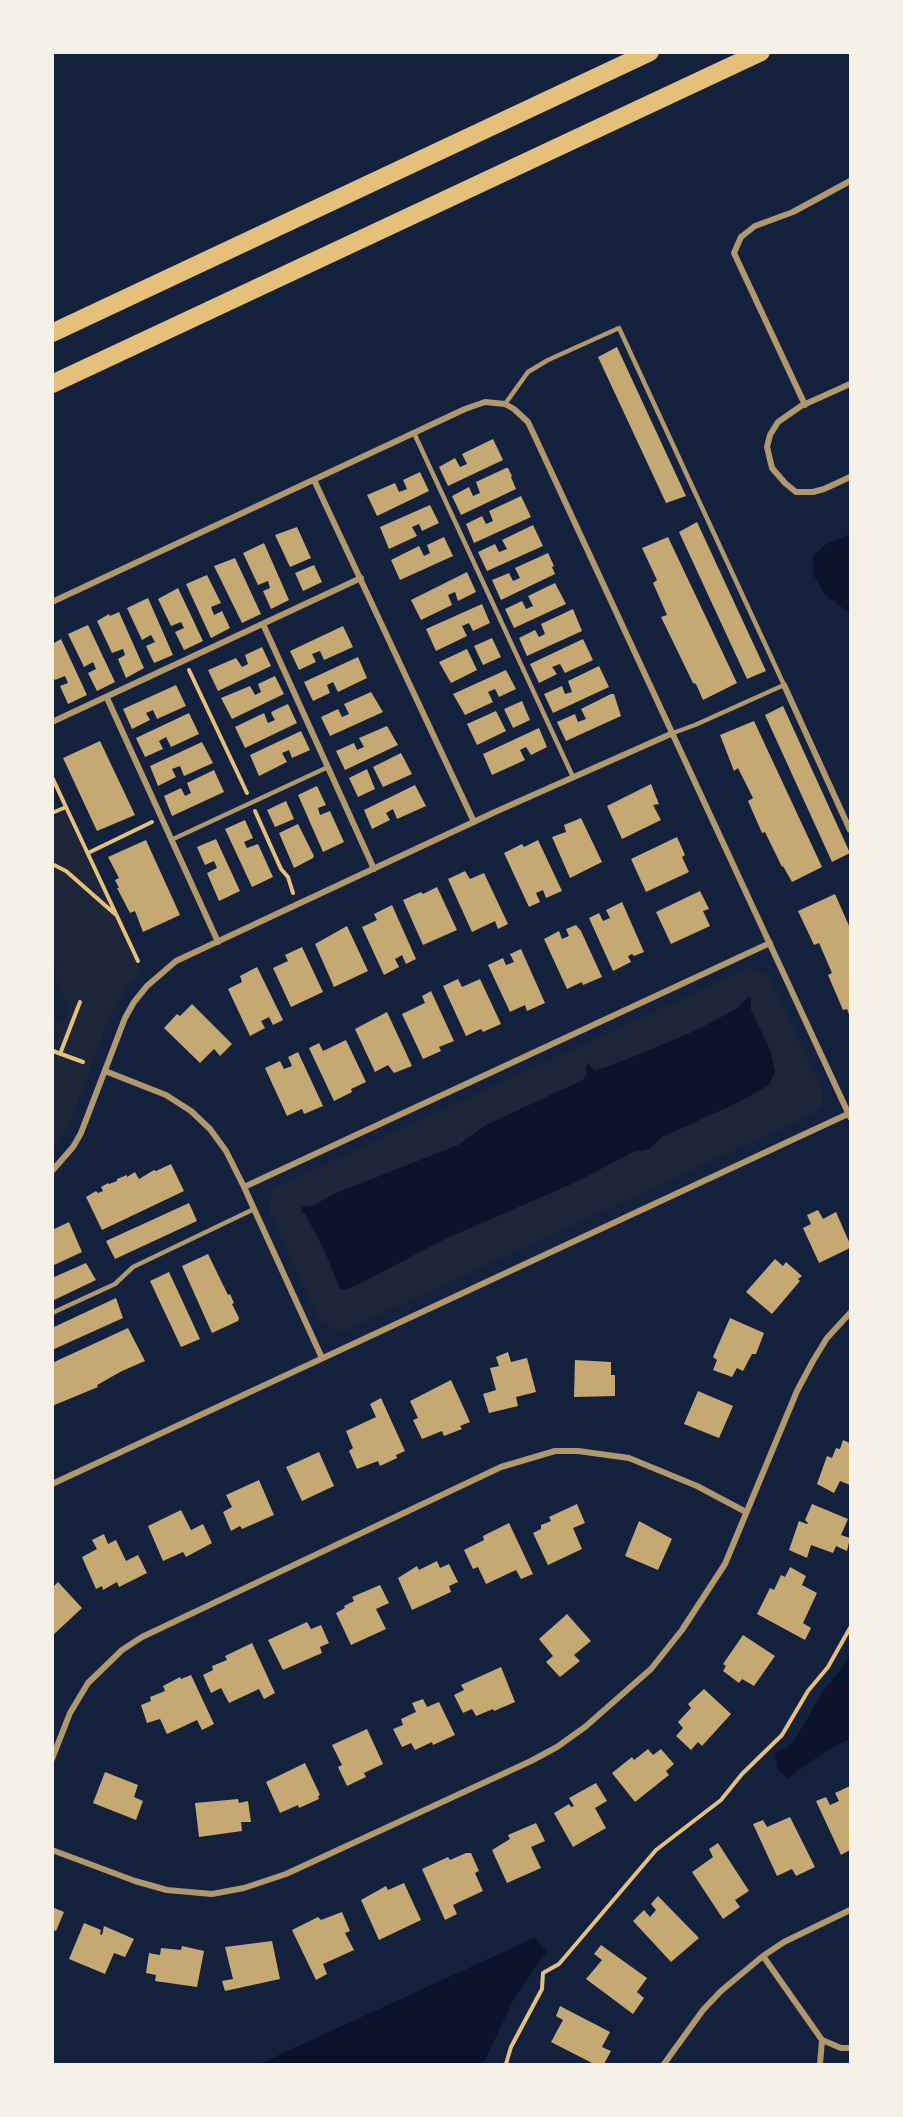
<!DOCTYPE html>
<style>
body{margin:0}
#map{position:relative;width:903px;height:2117px;overflow:hidden;background:#14213d;font-family:"Asap Condensed",sans-serif}
canvas{display:block}
.frame{position:absolute;inset:0;border:54px solid #f6f1e7;pointer-events:none}
</style>
<div id="map">
<canvas width="903" height="2117"></canvas>
<div class="frame"></div>
</div>
<script>
const ctx = document.querySelector('canvas').getContext('2d');
ctx.lineJoin = 'round';
function fillPath(path, color) { ctx.fillStyle = color; ctx.fill(path, 'evenodd'); }
const toPath = rows => new Path2D(rows.map(r => 'M' + r).join(''));
function trace(path, color, width, dash) { ctx.strokeStyle = color; ctx.lineWidth = width; ctx.lineCap = dash ? 'butt' : 'round'; ctx.setLineDash(dash || []); ctx.stroke(path); }
fillPath(toPath([
 [65,811,140,971,118,1000,106,1025,71,1120,53,1150,53,1052,59,1033,53,1030,53,1020,63,1024,69,1009,55,979,57,966,53,964,52,817],
 [752,968,766,974,771,980,821,1088,821,1104,813,1114,347,1330,338,1331,319,1320,271,1215,269,1205,273,1191,277,1186,745,969],
 [742,1002,751,1002,751,1010,771,1052,769,1085,739,1102,662,1137,649,1149,633,1152,576,1182,447,1238,361,1283,347,1289,340,1289,333,1269,302,1207,312,1206,334,1194,458,1145,486,1125,583,1080,587,1073,588,1063,595,1071,638,1055,692,1032,737,1008]
]), '#1d2539');
fillPath(toPath([
 [850,534,850,613,825,595,813,574,813,555,825,545],
 [749,996,751,999,751,1010,771,1052,775,1071,769,1085,739,1102,662,1137,649,1149,633,1152,576,1182,447,1238,361,1283,347,1289,340,1289,323,1247,305,1214,301,1212,302,1207,312,1206,334,1194,458,1145,486,1125,583,1080,587,1074,585,1069,588,1063,595,1071,638,1055,692,1032,737,1009],
 [850,1657,850,1738,820,1755,788,1778,778,1770,775,1752,787,1748,797,1736,822,1693],
 [534,1938,547,1951,515,1997,483,2064,259,2064]
]), '#0b132b');
fillPath(toPath([
 [617,347,686,496,666,503,598,357],
 [493,439,503,460,448,486,439,467,455,458,460,467,467,464,462,454],
 [506,468,508,468,512,476,511,477,516,489,461,515,452,496,469,487,473,496,480,493,476,482],
 [420,472,429,491,377,516,367,495,395,483,399,492,407,489,403,480],
 [521,496,531,517,474,543,466,524,482,516,486,524,493,521,489,511],
 [430,505,439,523,422,531,419,524,412,527,417,536,389,549,380,527],
 [697,522,766,671,747,679,679,532],
 [533,525,543,546,487,571,478,552,495,544,499,552,507,549,502,540],
 [297,527,311,558,290,567,275,535],
 [444,537,453,556,400,580,391,560,419,546,424,556,430,553,427,545],
 [668,537,737,683,703,700,696,684,693,683,661,617,667,615,653,583,657,580,642,548],
 [264,543,289,600,271,609,263,591,270,588,268,581,258,585,243,553],
 [548,553,554,566,552,567,555,574,501,600,492,580,509,573,513,581,520,578,515,568],
 [235,558,261,614,242,623,214,566],
 [314,565,322,582,303,591,295,573],
 [467,572,476,592,458,601,455,592,448,595,452,605,421,620,411,600],
 [207,575,221,603,211,607,214,615,222,611,230,628,211,638,186,584],
 [555,583,566,604,514,628,505,609,522,601,526,609,533,606,528,596],
 [178,588,203,641,184,650,175,632,184,628,181,622,171,626,158,599],
 [148,598,173,655,154,663,146,646,155,642,151,635,142,640,127,608],
 [482,604,490,623,473,631,469,623,462,626,467,636,436,651,426,629],
 [573,609,582,631,527,656,519,638,535,630,539,637,545,634,541,624],
 [119,612,144,668,126,678,118,659,125,655,123,649,112,653,97,621,109,614,110,616],
 [88,625,115,682,97,691,88,673,96,669,93,662,84,667,68,634],
 [343,626,353,647,324,660,320,651,312,654,316,662,299,670,290,651],
 [492,638,501,657,483,665,474,646],
 [61,639,87,695,68,704,60,686,68,683,65,676,55,680,52,675,52,640,54,643],
 [583,639,593,660,565,673,560,664,552,667,557,674,539,683,530,664],
 [262,647,271,666,218,691,208,670,236,658,242,667,248,664,245,655],
 [467,649,477,670,451,683,439,662],
 [358,657,367,678,338,692,333,682,327,685,330,693,313,701,304,682],
 [599,666,609,687,553,713,544,694,562,686,565,694,572,692,568,681],
 [506,670,516,689,499,697,495,689,488,692,493,702,465,715,453,694],
 [275,676,284,694,232,719,221,698,250,686,255,695,261,692,258,684],
 [176,685,186,706,157,719,153,710,146,713,150,720,132,729,123,709],
 [371,692,383,712,330,736,321,717,338,709,342,717,349,714,344,704],
 [611,694,614,694,621,716,566,741,557,722,575,714,578,722,586,719,581,709],
 [522,701,530,720,513,728,504,709],
 [288,704,297,723,245,748,235,727,264,713,268,723,275,720,271,713,273,711],
 [783,706,850,853,832,862,765,715],
 [496,711,506,731,477,745,467,724],
 [189,713,199,734,171,747,166,737,159,741,163,749,145,757,136,738],
 [754,721,822,867,792,882,783,866,782,867,765,832,762,833,748,801,753,798,738,768,734,771,720,735],
 [387,726,398,745,345,770,336,751,354,743,357,750,364,747,359,738],
 [539,728,547,747,531,755,526,747,520,750,525,760,492,775,483,754],
 [301,731,310,750,292,758,289,750,282,753,287,762,259,776,250,755],
 [100,741,135,815,97,831,63,758],
 [202,742,213,763,184,776,180,766,172,769,176,777,158,786,150,766],
 [401,753,412,774,383,787,373,767],
 [367,769,375,789,358,797,349,778],
 [214,770,224,792,172,816,164,796,181,788,185,796,191,793,187,783],
 [651,784,659,804,653,805,661,820,622,839,607,806],
 [415,785,426,806,397,819,393,809,386,813,390,820,372,829,364,810],
 [317,786,326,805,318,808,320,815,330,811,344,842,323,852,298,795],
 [286,801,294,819,275,827,267,810],
 [581,818,602,862,570,878,552,837,566,832,564,825],
 [245,820,253,838,244,842,247,848,258,844,273,877,252,887,225,829],
 [298,824,314,856,313,858,294,868,279,833],
 [677,837,685,855,682,857,689,872,646,892,631,859],
 [216,839,240,891,219,901,207,873,217,868,214,861,205,865,197,847],
 [146,840,180,915,143,932,135,911,130,913,117,888,119,888,115,880,119,878,108,857],
 [538,840,562,891,546,898,543,890,536,893,540,902,529,907,504,853,522,844,524,847],
 [465,871,470,879,484,873,508,924,498,929,495,921,472,932,448,879],
 [437,887,457,930,423,945,403,900,421,892,423,894],
 [700,891,709,909,703,911,710,926,671,944,656,912],
 [835,894,850,928,850,1017,847,1009,843,1010,828,975,832,973,819,943,814,945,798,911],
 [622,902,644,952,634,956,632,954,628,956,631,962,613,971,589,918,599,913,603,921,610,918,606,910],
 [392,905,416,959,406,964,402,955,395,959,399,967,384,975,362,927,377,920,374,914],
 [576,925,581,931,602,977,583,985,582,982,567,989,544,939,559,931,562,939,569,936,566,929],
 [347,926,368,971,334,987,315,944],
 [302,947,323,992,291,1007,273,968,288,961,285,955],
 [521,949,545,1003,527,1011,525,1005,510,1012,488,965,503,958,506,965,514,962,510,954],
 [257,967,283,1020,273,1025,269,1017,261,1021,265,1028,250,1036,228,989,242,982,240,976],
 [458,979,462,987,480,979,501,1024,483,1032,481,1029,466,1036,443,986],
 [431,991,454,1041,439,1047,441,1051,423,1059,402,1014,425,1003,422,996],
 [192,1004,232,1044,220,1056,214,1049,200,1063,164,1028,177,1014,180,1016],
 [387,1012,412,1066,394,1073,388,1065,375,1072,355,1029],
 [346,1040,366,1082,351,1089,352,1092,334,1101,309,1048,319,1043,323,1051],
 [298,1052,323,1106,304,1114,302,1109,287,1116,265,1068,280,1061,284,1069,292,1066,288,1057],
 [171,1164,184,1191,102,1230,86,1197,96,1191,98,1193,103,1191,101,1187,108,1183,109,1184,117,1181,117,1179,127,1175,127,1177,135,1172,139,1179,154,1170,156,1171],
 [189,1203,197,1221,115,1259,106,1241],
 [818,1210,823,1219,836,1212,850,1244,850,1248,819,1263,803,1228,811,1224,807,1215],
 [69,1222,82,1252,52,1266,52,1230],
 [208,1254,228,1295,230,1294,234,1303,232,1304,239,1318,238,1321,212,1333,182,1266],
 [775,1259,783,1266,786,1262,802,1276,798,1279,800,1281,772,1314,746,1292],
 [86,1263,96,1280,52,1301,52,1278],
 [169,1272,200,1339,181,1347,150,1281],
 [116,1298,123,1318,52,1350,52,1328],
 [730,1318,764,1333,756,1354,752,1354,743,1371,737,1368,732,1377,713,1370,717,1360,713,1357],
 [128,1328,145,1361,122,1371,97,1385,98,1387,52,1406,52,1363],
 [508,1352,511,1362,527,1358,536,1392,516,1397,518,1406,489,1413,483,1394,496,1390,490,1368,499,1366,496,1357],
 [575,1360,611,1362,611,1375,615,1375,615,1396,574,1397],
 [451,1380,470,1422,460,1426,462,1429,444,1436,442,1431,422,1439,413,1420,418,1418,410,1401],
 [698,1391,733,1406,719,1438,684,1424],
 [381,1398,405,1451,396,1455,397,1458,380,1466,378,1461,357,1469,349,1451,353,1448,346,1431,376,1417,370,1404],
 [843,1440,850,1443,850,1485,840,1481,834,1493,817,1484,827,1456,832,1458,836,1448,840,1449],
 [319,1452,334,1486,302,1501,286,1467],
 [259,1480,274,1515,242,1529,240,1526,231,1531,223,1512,232,1507,226,1495],
 [577,1504,585,1523,573,1528,582,1549,548,1565,533,1533,541,1529,541,1525,551,1521,549,1517],
 [812,1504,848,1519,841,1535,850,1538,847,1551,836,1546,833,1553,811,1545,807,1558,789,1550,799,1521,807,1524,808,1523,805,1520],
 [181,1510,191,1530,203,1524,212,1543,186,1557,183,1552,163,1561,148,1526],
 [639,1521,672,1539,658,1570,625,1556],
 [509,1523,533,1574,521,1579,516,1570,486,1584,478,1567,473,1569,464,1550,484,1540,483,1536],
 [104,1534,108,1544,116,1540,126,1561,138,1555,147,1573,119,1587,117,1582,103,1590,102,1586,96,1589,82,1557,97,1549,92,1540],
 [437,1561,440,1568,449,1564,458,1582,449,1586,451,1592,412,1610,398,1578,417,1566,419,1570],
 [790,1567,806,1576,802,1585,817,1593,803,1623,811,1628,805,1640,757,1614,770,1588,774,1590,781,1575,785,1577],
 [58,1582,82,1608,52,1636,52,1588],
 [380,1585,389,1603,376,1609,386,1629,351,1645,336,1613,345,1608,344,1606,354,1601,352,1597],
 [567,1614,591,1641,574,1655,580,1661,560,1677,546,1662,553,1656,539,1639],
 [307,1622,311,1629,321,1625,329,1643,320,1647,322,1653,283,1670,268,1640],
 [743,1635,775,1656,754,1686,742,1679,739,1683,723,1671,726,1666,723,1664],
 [252,1643,275,1693,264,1699,259,1689,229,1703,221,1688,211,1693,203,1675,213,1670,212,1666,227,1660,225,1656],
 [501,1667,515,1702,494,1711,493,1709,476,1716,472,1709,463,1713,454,1695,464,1690,461,1685],
 [191,1675,214,1724,202,1730,197,1720,167,1734,160,1719,147,1723,141,1705,151,1701,150,1697,165,1691,163,1686,180,1677,181,1679],
 [704,1689,731,1714,702,1746,698,1742,691,1750,676,1736,683,1728,678,1722,691,1708,688,1704],
 [423,1699,427,1707,439,1702,455,1735,433,1745,432,1742,415,1750,411,1743,402,1747,393,1729,403,1725,401,1719,416,1712,412,1703],
 [367,1729,383,1764,364,1773,366,1777,347,1786,338,1767,342,1765,332,1745],
 [648,1749,653,1755,661,1749,674,1764,666,1771,669,1775,635,1802,612,1773,632,1757,634,1760],
 [305,1763,320,1795,318,1796,319,1799,299,1808,298,1805,280,1813,266,1782],
 [105,1772,138,1785,134,1797,143,1801,136,1820,93,1803],
 [596,1783,607,1801,595,1808,606,1828,573,1847,554,1813,569,1804,571,1807,574,1806,569,1798],
 [850,1786,850,1850,841,1855,816,1801,826,1797,830,1805,839,1801,835,1793],
 [238,1799,239,1803,248,1801,251,1822,241,1822,242,1831,199,1837,195,1803],
 [790,1817,815,1867,796,1876,792,1869,777,1876,753,1824,763,1820,767,1827],
 [536,1823,545,1841,531,1847,541,1868,507,1883,492,1850,510,1839,508,1835],
 [718,1843,749,1891,735,1900,740,1907,723,1919,692,1872,713,1857,709,1849],
 [466,1853,471,1853,479,1871,475,1873,483,1891,453,1905,457,1914,445,1920,422,1869,448,1857,450,1860],
 [404,1883,421,1920,379,1940,361,1900,386,1886,388,1890],
 [658,1896,699,1938,671,1962,633,1921,644,1910,650,1917,656,1910,651,1904],
 [52,1907,64,1912,56,1931,52,1929],
 [342,1912,350,1931,345,1933,354,1950,323,1964,327,1974,316,1980,292,1930,318,1917,321,1920],
 [84,1923,101,1930,100,1934,102,1935,104,1926,134,1939,125,1957,114,1953,105,1974,69,1959],
 [272,1941,280,1979,225,1991,222,1981,233,1979,225,1947],
 [601,1945,647,1978,637,1992,644,1998,633,2014,586,1979,602,1960,594,1954],
 [182,1946,204,1951,197,1987,155,1981,156,1975,146,1973,149,1953,160,1955,161,1948,181,1950],
 [560,2006,610,2032,602,2047,611,2051,604,2064,594,2064,551,2042,563,2020,556,2016]
]), '#c6a872');
trace(toPath([
 [189,670,247,793],
 [52,777,138,961],
 [255,811,281,869,288,877,293,893],
 [52,813,66,807],
 [88,853,152,822],
 [52,864,66,871,115,914],
 [53,1051,83,1062],
 [60,1054,80,1002],
 [506,2064,511,2047,542,1989,543,1973,559,1964,656,1850,721,1800,742,1774,782,1735,808,1691,828,1667,850,1628]
]), '#e5c07b', 4);
trace(toPath([
 [505,404,528,372,548,360,619,328,784,685,695,725,673,733],
 [414,433,573,777],
 [171,840,328,767],
 [52,1313,115,1284,133,1267,254,1209]
]), '#b1986c', 4.5);
trace(toPath([
 [850,384,801,406,778,422,770,435,767,447,772,468,785,483,796,492,813,492,824,489,850,477],
 [805,405,734,253,741,237,755,226,793,212,850,181],
 [314,480,474,822],
 [52,602,465,409,485,402,505,404,514,409,528,422,536,439,850,1117],
 [263,624,374,869],
 [784,685,850,830],
 [107,698,218,942],
 [52,722,361,578],
 [105,1071,166,1095,191,1111,210,1129,226,1151,244,1187,322,1358],
 [52,1171,73,1147,81,1133,125,1018,134,1002,147,986,176,961,495,812,673,733],
 [244,1187,770,943],
 [52,1484,850,1113],
 [52,1759,70,1713,88,1683,122,1650,142,1637,501,1467,555,1451,578,1451,629,1458,697,1486,746,1512],
 [52,1850,135,1881,167,1890,212,1894,244,1888,286,1874,531,1761,557,1747,585,1727,651,1669,682,1630,725,1564,797,1391,813,1361,827,1338,850,1313],
 [763,1956,822,2040,841,2048,850,2048],
 [664,2064,703,2010,721,1991,763,1956,784,1942,850,1910],
 [820,2064,822,2040]
]), '#b1986c', 6);
trace(toPath([
 [52,333,650,52],
 [52,384,761,52]
]), '#e5c07b', 18);
</script>
